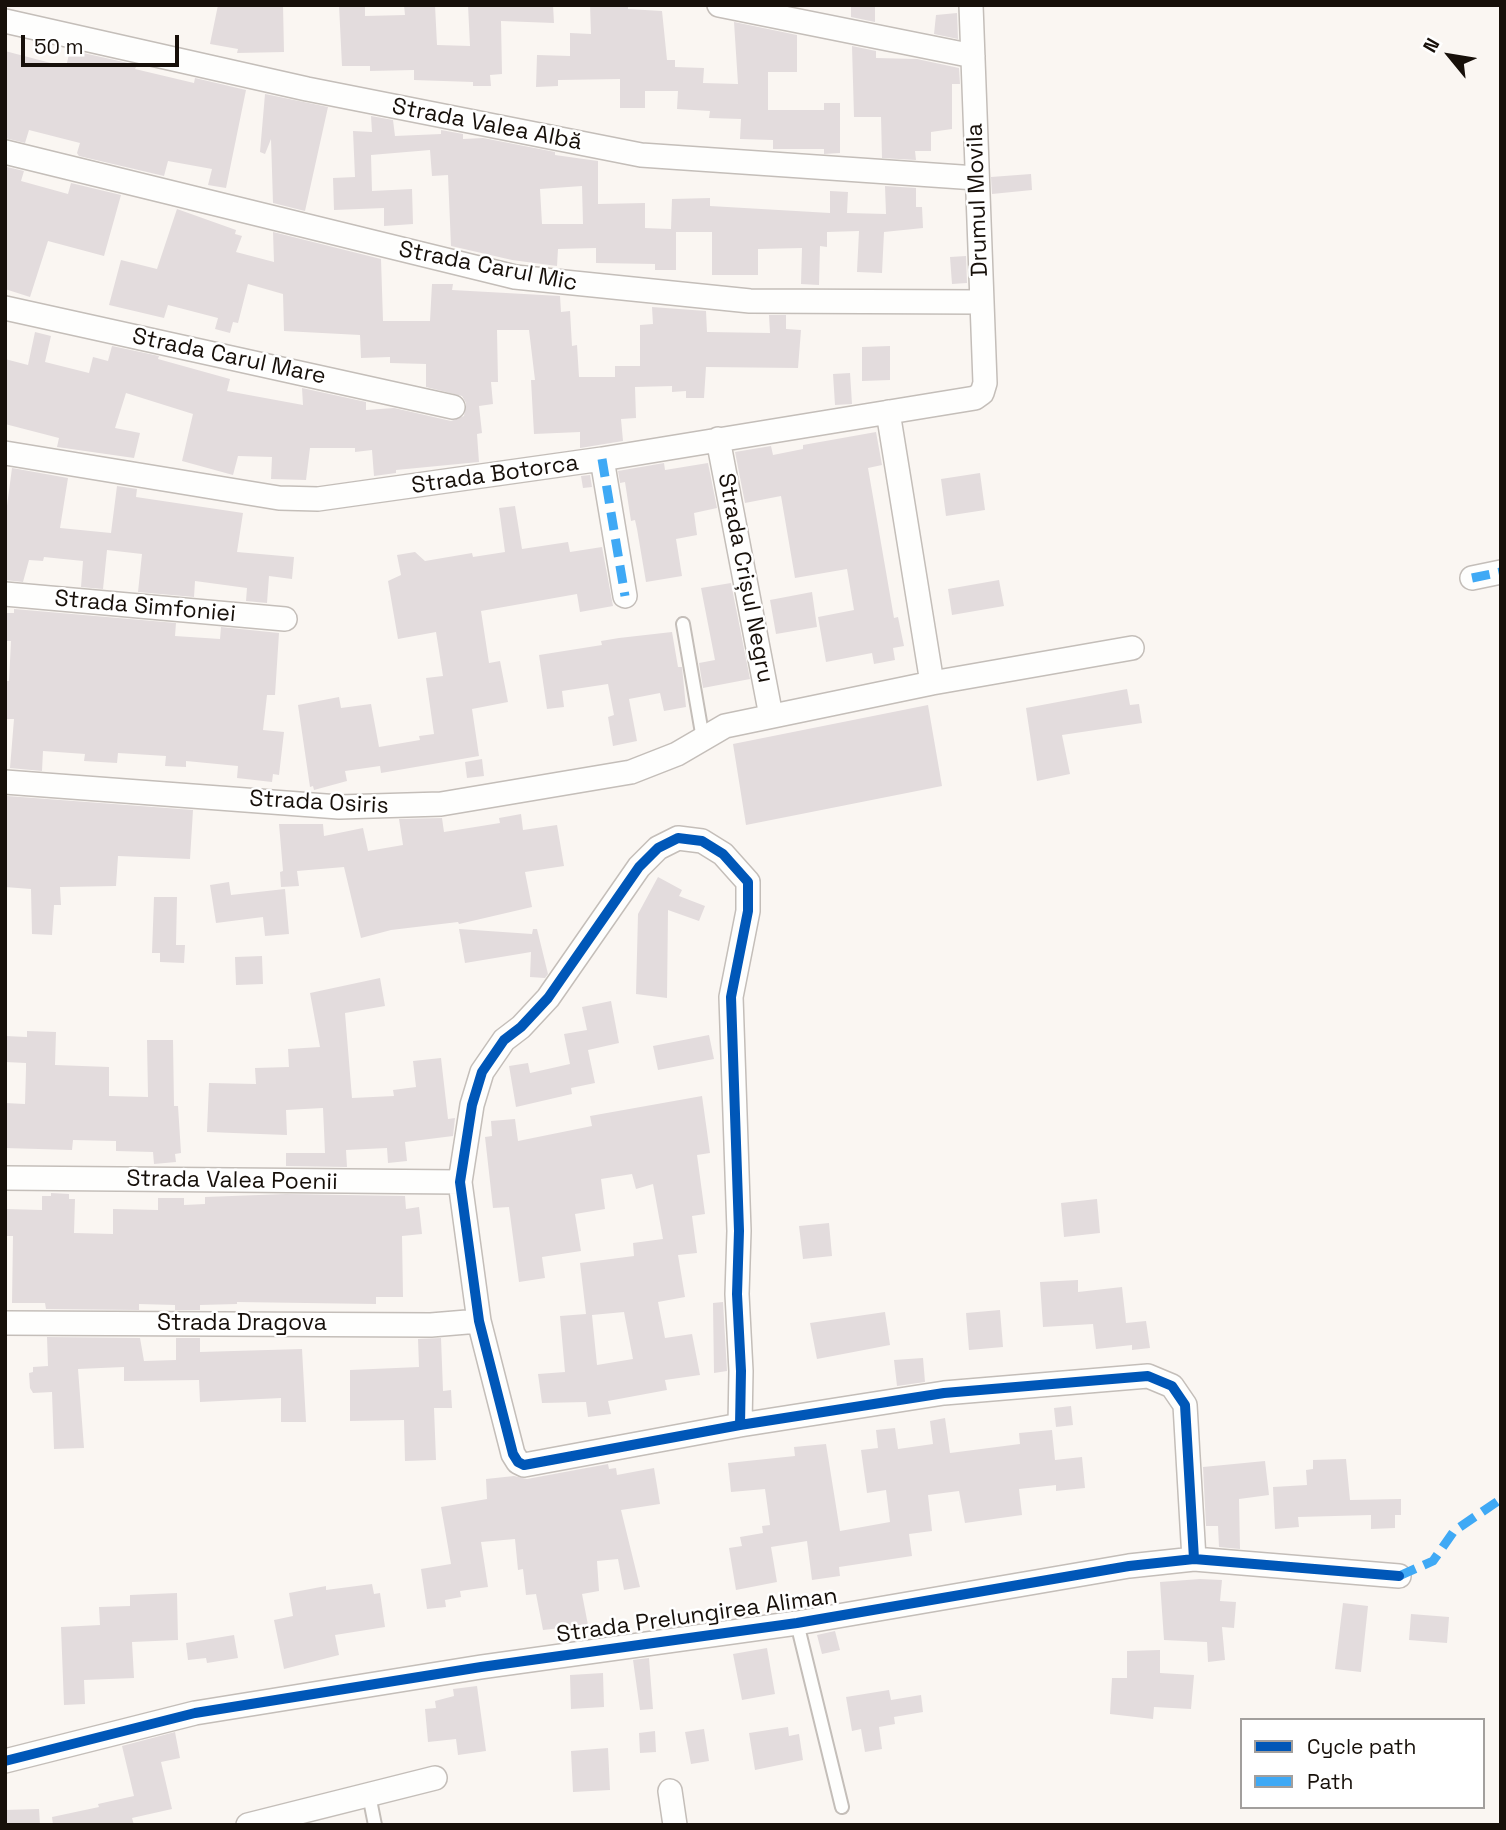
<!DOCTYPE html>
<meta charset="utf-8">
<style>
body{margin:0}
#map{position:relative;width:1506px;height:1830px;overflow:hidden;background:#faf6f2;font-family:"Space Grotesk",sans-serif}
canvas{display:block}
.frame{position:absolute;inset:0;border:7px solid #17100a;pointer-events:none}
.legend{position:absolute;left:1240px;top:1718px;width:245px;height:91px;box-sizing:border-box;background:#fff;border:2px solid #a29f9d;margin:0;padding:9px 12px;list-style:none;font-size:21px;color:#17100a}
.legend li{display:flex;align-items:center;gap:14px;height:35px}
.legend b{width:35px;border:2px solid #a29f9d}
.north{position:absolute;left:1415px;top:21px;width:70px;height:70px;-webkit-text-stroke:5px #fff;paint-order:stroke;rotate:300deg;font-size:19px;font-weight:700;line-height:28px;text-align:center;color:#17100a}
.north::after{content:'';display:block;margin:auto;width:24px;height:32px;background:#17100a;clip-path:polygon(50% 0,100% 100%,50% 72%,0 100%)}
.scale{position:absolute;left:21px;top:35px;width:158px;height:32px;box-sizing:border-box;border:4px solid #17100a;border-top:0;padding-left:9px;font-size:21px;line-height:24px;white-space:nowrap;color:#17100a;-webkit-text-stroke:5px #fff;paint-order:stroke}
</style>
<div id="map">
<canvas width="1506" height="1830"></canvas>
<div class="frame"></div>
<ul class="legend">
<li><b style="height:9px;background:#0057b8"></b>Cycle path</li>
<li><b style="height:9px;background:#3fa9f5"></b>Path</li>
</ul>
<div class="north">N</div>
<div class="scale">50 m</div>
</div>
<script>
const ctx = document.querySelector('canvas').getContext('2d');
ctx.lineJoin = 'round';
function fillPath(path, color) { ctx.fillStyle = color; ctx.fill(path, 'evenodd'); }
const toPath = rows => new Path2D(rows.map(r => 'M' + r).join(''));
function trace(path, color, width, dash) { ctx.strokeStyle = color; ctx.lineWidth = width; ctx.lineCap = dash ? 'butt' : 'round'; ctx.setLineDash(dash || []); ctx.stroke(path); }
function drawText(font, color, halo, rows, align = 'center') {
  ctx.font = font + ' "Space Grotesk",sans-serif'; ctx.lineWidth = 5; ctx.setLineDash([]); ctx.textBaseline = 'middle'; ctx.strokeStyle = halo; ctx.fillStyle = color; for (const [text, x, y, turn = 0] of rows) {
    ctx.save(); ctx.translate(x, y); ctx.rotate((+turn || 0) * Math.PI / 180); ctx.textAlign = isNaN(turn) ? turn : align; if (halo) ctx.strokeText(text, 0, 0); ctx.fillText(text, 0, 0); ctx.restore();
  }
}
fillPath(toPath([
 [218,5,283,5,284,52,237,53,238,49,210,44],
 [339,5,365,5,365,16,405,15,404,5,435,5,437,45,470,46,468,5,553,5,554,23,501,21,502,74,490,75,491,86,473,86,473,82,414,80,414,70,370,71,370,66,342,66],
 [590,5,628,5,628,9,662,11,667,60,675,60,675,67,704,68,703,83,738,84,734,22,797,35,797,72,768,72,768,110,824,110,824,103,840,103,840,153,824,154,824,149,773,149,773,140,740,139,741,119,709,118,710,111,677,109,678,91,645,91,645,108,620,108,620,79,558,80,558,86,536,87,537,55,570,56,570,33,591,34],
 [851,5,875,5,875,22,851,17],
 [957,13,958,39,934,34,936,15],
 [852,46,876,51,876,58,917,59,959,68,960,84,952,84,952,129,931,132,931,151,915,151,916,160,882,158,881,117,854,117],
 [70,50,137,65,135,69,194,83,195,78,246,90,226,188,208,185,212,169,168,161,164,176,79,156,77,153,80,143,29,130,25,143,5,138,5,51,66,67],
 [265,94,328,107,305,211,273,203,271,139,265,154,260,152],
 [371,116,393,120,395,136,441,134,441,130,463,134,463,139,483,138,555,152,555,155,598,161,598,204,645,203,645,228,671,229,672,199,710,198,710,206,830,213,830,191,848,192,847,213,886,214,885,186,916,188,916,207,922,207,923,228,884,232,882,273,857,272,859,231,827,232,827,247,820,246,819,285,801,284,802,248,758,249,758,275,712,275,712,232,676,232,676,270,655,270,655,264,596,263,596,248,558,249,557,266,512,260,451,246,448,175,432,176,430,150,371,155,372,191,412,189,413,224,384,226,384,208,334,210,333,178,355,177,353,131,372,132],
 [582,186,583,224,542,224,540,189],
 [7,167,24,171,21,181,68,194,71,183,121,195,104,256,48,241,30,297,5,289],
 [1031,174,1032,190,992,194,991,177],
 [177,209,236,230,235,234,242,236,236,252,274,262,273,232,381,259,383,321,430,321,432,284,453,284,452,290,560,296,561,312,570,311,572,346,577,345,579,377,615,377,615,366,640,366,640,325,653,324,652,307,706,311,707,332,770,333,769,315,786,315,786,329,801,330,798,368,706,367,704,398,686,398,686,391,672,392,672,386,635,387,636,418,621,419,623,441,580,448,580,432,534,434,531,380,535,380,529,330,497,330,498,382,491,382,493,404,479,406,482,433,477,434,479,462,396,470,396,473,374,476,372,450,355,452,355,448,310,448,306,480,271,479,272,457,238,456,233,475,182,461,193,414,126,393,115,428,140,433,134,458,57,447,59,438,5,424,5,359,28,365,35,332,51,336,45,362,89,373,93,357,108,361,112,346,159,356,158,359,230,379,227,391,303,405,302,388,366,402,366,410,394,408,451,421,464,416,466,403,462,396,426,387,426,364,390,363,390,357,361,358,360,335,284,331,283,294,248,284,238,323,233,322,230,333,215,329,218,318,168,305,164,318,109,305,121,260,157,269],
 [966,256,967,283,952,284,950,257],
 [890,346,890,380,862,381,862,347],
 [850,373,852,404,835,405,833,374],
 [876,432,882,465,868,468,894,618,898,617,904,646,893,648,895,660,874,664,872,653,826,662,818,617,854,610,847,569,795,578,781,496,745,503,735,452,771,446,773,455,803,449,803,445],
 [664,463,665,470,708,463,717,508,694,513,697,535,676,539,682,576,646,582,637,529,635,520,631,521,625,482,620,483,618,471],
 [12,468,68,478,60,528,111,533,117,486,137,489,136,497,243,513,237,552,294,557,292,579,269,576,267,603,246,601,247,588,195,581,194,597,138,592,142,554,107,550,103,589,81,587,83,561,44,557,43,561,29,560,23,582,5,580,5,521],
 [980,473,985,510,946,516,941,479],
 [590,475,592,487,583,488,581,476],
 [515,506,522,549,568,542,570,552,602,547,613,606,580,612,577,594,481,611,489,663,500,661,508,702,472,709,479,756,381,773,380,766,345,771,347,781,314,790,313,786,310,787,298,705,339,697,341,708,371,704,379,747,420,740,419,736,434,734,426,678,443,676,436,632,398,639,388,581,401,575,397,555,415,552,425,561,472,553,473,557,505,552,499,508],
 [999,580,1004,606,952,615,948,589],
 [731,583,750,679,703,688,699,663,715,660,701,588],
 [812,592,817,627,776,634,770,600],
 [14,609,176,623,175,636,220,639,221,627,279,633,275,695,267,695,263,730,284,732,279,775,273,774,272,782,237,778,238,766,186,761,186,767,165,766,166,756,118,753,117,763,84,761,85,754,43,751,42,771,10,768,14,719,5,719,5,681,9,681,11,641,5,641,5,613,14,613],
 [672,632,678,667,682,667,686,707,664,711,660,693,629,699,637,741,613,746,608,717,614,715,608,684,562,691,564,707,547,709,539,655,602,645,601,641,619,638],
 [1127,689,1130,705,1139,704,1142,723,1062,735,1070,774,1037,781,1026,708],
 [928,705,942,786,746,825,733,744],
 [482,759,484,776,467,778,465,762],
 [7,796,193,810,190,859,118,856,116,886,60,887,61,905,54,905,52,935,32,934,31,889,5,887],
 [521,814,523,830,557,825,564,866,525,872,532,907,459,924,458,922,391,930,361,938,344,867,297,871,299,886,281,887,280,872,283,871,279,824,323,824,324,836,363,828,368,851,403,845,399,819,442,818,444,832,500,823,499,818],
 [658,877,682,890,679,896,705,906,699,921,668,910,667,998,636,994,638,914],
 [229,882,231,895,285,889,289,934,265,936,263,917,216,923,210,885],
 [154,897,177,897,176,945,185,945,184,963,160,962,160,953,152,953],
 [459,929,532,934,533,929,537,929,548,974,545,978,530,977,531,952,465,963],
 [262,956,263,984,236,985,235,957],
 [380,978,385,1006,345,1013,352,1098,394,1096,393,1090,416,1087,413,1061,441,1058,448,1119,455,1118,453,1136,405,1142,407,1161,388,1163,387,1148,346,1150,347,1167,286,1166,286,1153,325,1153,323,1108,286,1110,287,1135,207,1132,209,1083,256,1084,255,1068,289,1067,288,1049,320,1047,310,993],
 [611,1001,619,1043,588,1050,595,1083,571,1088,572,1094,516,1107,509,1066,528,1063,530,1073,570,1064,564,1034,587,1030,582,1007],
 [27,1031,56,1032,55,1065,109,1067,109,1096,148,1097,147,1040,173,1040,174,1106,178,1106,181,1153,175,1154,176,1162,154,1164,153,1152,116,1151,116,1141,73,1140,72,1150,5,1148,5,1103,25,1104,26,1069,26,1063,5,1062,5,1036,27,1037],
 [709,1035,714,1059,658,1070,653,1046],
 [702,1096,710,1153,697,1155,705,1214,692,1216,697,1253,678,1255,685,1297,658,1302,665,1338,692,1334,700,1375,665,1380,667,1390,608,1401,611,1414,588,1417,586,1402,542,1403,538,1374,565,1372,560,1316,586,1314,580,1263,634,1256,633,1243,663,1239,653,1184,636,1189,632,1174,601,1179,605,1209,575,1214,581,1251,542,1257,545,1278,519,1282,509,1207,493,1208,485,1137,492,1136,491,1121,515,1119,518,1141,592,1126,590,1116],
 [624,1312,633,1359,597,1365,592,1315],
 [51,1193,69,1194,69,1199,75,1199,74,1233,113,1234,113,1209,158,1210,158,1198,184,1198,184,1205,205,1204,205,1197,286,1194,405,1196,406,1209,419,1207,422,1234,402,1236,403,1297,376,1297,376,1304,237,1302,237,1304,200,1305,200,1310,175,1310,175,1305,139,1304,139,1310,46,1309,45,1303,12,1303,13,1236,5,1236,5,1209,42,1210,42,1196,51,1196],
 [1097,1199,1100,1233,1064,1237,1061,1203],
 [829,1223,832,1256,803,1259,799,1226],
 [1078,1280,1078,1292,1122,1287,1126,1323,1146,1321,1150,1348,1132,1350,1132,1345,1096,1349,1093,1324,1043,1327,1040,1282],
 [723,1302,727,1371,714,1373,713,1303],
 [1000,1310,1003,1347,969,1350,966,1313],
 [885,1312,890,1345,817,1359,810,1323],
 [47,1337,140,1338,144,1361,176,1360,176,1338,200,1338,200,1352,302,1349,306,1422,281,1422,281,1398,200,1402,199,1380,124,1381,124,1367,78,1369,84,1448,54,1449,52,1392,33,1393,30,1388,29,1373,33,1372,33,1367,48,1366],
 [441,1338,443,1391,451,1390,452,1408,434,1408,436,1460,405,1461,404,1420,350,1421,350,1370,419,1367,418,1339],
 [923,1358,925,1382,897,1386,894,1360],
 [1071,1406,1073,1425,1056,1427,1054,1408],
 [945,1418,950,1453,1020,1444,1019,1433,1052,1430,1055,1460,1082,1457,1085,1488,1056,1491,1056,1485,1019,1489,1022,1515,965,1523,959,1491,928,1495,932,1531,909,1534,912,1556,839,1567,840,1576,812,1580,807,1541,771,1547,777,1582,736,1590,729,1548,742,1546,740,1537,763,1533,762,1526,770,1525,765,1489,731,1492,728,1463,795,1456,794,1447,826,1444,840,1531,890,1522,886,1490,867,1493,861,1450,878,1448,876,1430,895,1428,898,1449,933,1444,930,1421],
 [1346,1459,1350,1500,1401,1499,1401,1515,1395,1515,1395,1528,1371,1529,1371,1515,1298,1517,1299,1527,1275,1529,1273,1487,1307,1485,1306,1470,1313,1469,1313,1460],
 [1265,1461,1269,1495,1239,1499,1240,1549,1219,1547,1218,1526,1206,1526,1203,1467],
 [608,1464,609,1469,616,1468,617,1475,654,1468,660,1504,621,1510,640,1587,624,1590,618,1559,597,1561,599,1591,582,1594,588,1625,543,1630,536,1594,526,1595,523,1569,518,1570,515,1539,481,1542,488,1587,460,1591,461,1597,445,1600,446,1607,427,1609,421,1569,451,1564,441,1507,487,1499,486,1479,514,1476,527,1479],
 [1200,1579,1222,1580,1220,1601,1236,1602,1234,1628,1222,1627,1225,1660,1208,1662,1207,1642,1164,1640,1160,1582],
 [372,1584,374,1594,380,1593,385,1627,335,1635,339,1655,284,1669,274,1620,293,1616,289,1593,326,1586,326,1590],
 [177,1593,178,1640,132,1642,134,1678,84,1680,85,1704,64,1705,61,1627,100,1625,99,1607,130,1606,130,1595],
 [1343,1603,1368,1606,1361,1672,1335,1669],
 [1411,1614,1449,1617,1447,1643,1409,1640],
 [835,1631,840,1650,822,1654,817,1635],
 [234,1635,238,1658,207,1663,206,1658,188,1660,186,1643],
 [767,1648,775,1694,742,1700,733,1654],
 [1160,1650,1160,1673,1194,1675,1191,1709,1154,1707,1153,1719,1110,1714,1112,1678,1127,1678,1127,1651],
 [649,1658,653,1709,640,1710,633,1660],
 [603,1673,604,1707,571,1709,570,1675],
 [477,1686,486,1751,458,1755,456,1739,428,1742,425,1709,436,1708,435,1701,454,1696,453,1689],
 [889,1690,891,1700,921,1695,923,1712,894,1717,895,1724,879,1727,882,1749,865,1752,861,1729,852,1731,846,1697],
 [788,1727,789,1736,799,1734,803,1760,755,1770,749,1733],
 [704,1729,709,1761,691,1764,685,1732],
 [655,1731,656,1752,640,1753,639,1733],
 [175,1732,180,1758,161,1762,172,1809,132,1818,134,1825,53,1825,52,1817,99,1807,98,1804,134,1796,122,1746],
 [608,1748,610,1790,573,1792,571,1751],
 [39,1809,40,1825,5,1825,5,1810]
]), '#e3dcdd');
const lane = toPath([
 [683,624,703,739],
 [797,1623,842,1807],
 [369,1795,375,1825]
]);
const street = toPath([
 [719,5,973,56],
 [5,21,307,89,641,155,976,178],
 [5,152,515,277,750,301,981,302],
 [5,308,453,407],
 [888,412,932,683],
 [718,439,771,716],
 [5,453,279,498,318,499,602,459,975,398,982,393,985,383,971,5],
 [602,459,625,596],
 [1472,578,1501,572],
 [5,594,285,619],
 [5,782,339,807,441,804,631,772,677,754,725,726,932,683,1132,648],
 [5,1178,460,1182],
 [5,1323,431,1325,479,1321],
 [740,1425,741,1371,737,1294,739,1231,731,997,748,911,748,882,723,854,702,841,678,838,658,848,639,867,548,998,521,1027,504,1040,482,1072,472,1105,460,1182,479,1321,513,1454,518,1462,524,1465,740,1425,944,1393,1148,1376,1172,1386,1185,1405,1194,1559],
 [5,1761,195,1713,481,1667,797,1623,1129,1566,1194,1559,1399,1576],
 [670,1791,675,1825],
 [248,1825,435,1778]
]);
trace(lane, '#c4beb9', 16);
trace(street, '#c4beb9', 26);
trace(lane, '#fefefd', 12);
trace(street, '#fefefd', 23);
trace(toPath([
 [602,459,625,596],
 [1472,578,1501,572],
 [1399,1576,1433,1561,1454,1531,1501,1499]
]), '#3fa9f5', 9, [18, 9]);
trace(toPath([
 [740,1425,741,1371,737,1294,739,1231,731,997,748,911,748,882,723,854,702,841,678,838,658,848,639,867,548,998,521,1027,504,1040,482,1072,472,1105,460,1182,479,1321,513,1454,518,1462,524,1465,740,1425,944,1393,1148,1376,1172,1386,1185,1405,1194,1559],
 [5,1761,195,1713,481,1667,797,1623,1129,1566,1194,1559,1399,1576]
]), '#0057b8', 10);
drawText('23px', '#17100a', '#fff', [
 ["Strada Valea Albă",487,125,11],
 ["Drumul Movila",978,200,-92],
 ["Strada Carul Mic",488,267,11],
 ["Strada Carul Mare",229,357,12],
 ["Strada Botorca",495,475,-8],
 ["Strada Crișul Negru",745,578,79],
 ["Strada Simfoniei",145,607,5],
 ["Strada Osiris",319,803,3],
 ["Strada Valea Poenii",232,1181,1],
 ["Strada Dragova",242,1324],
 ["Strada Prelungirea Aliman",697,1616,-8]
]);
</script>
